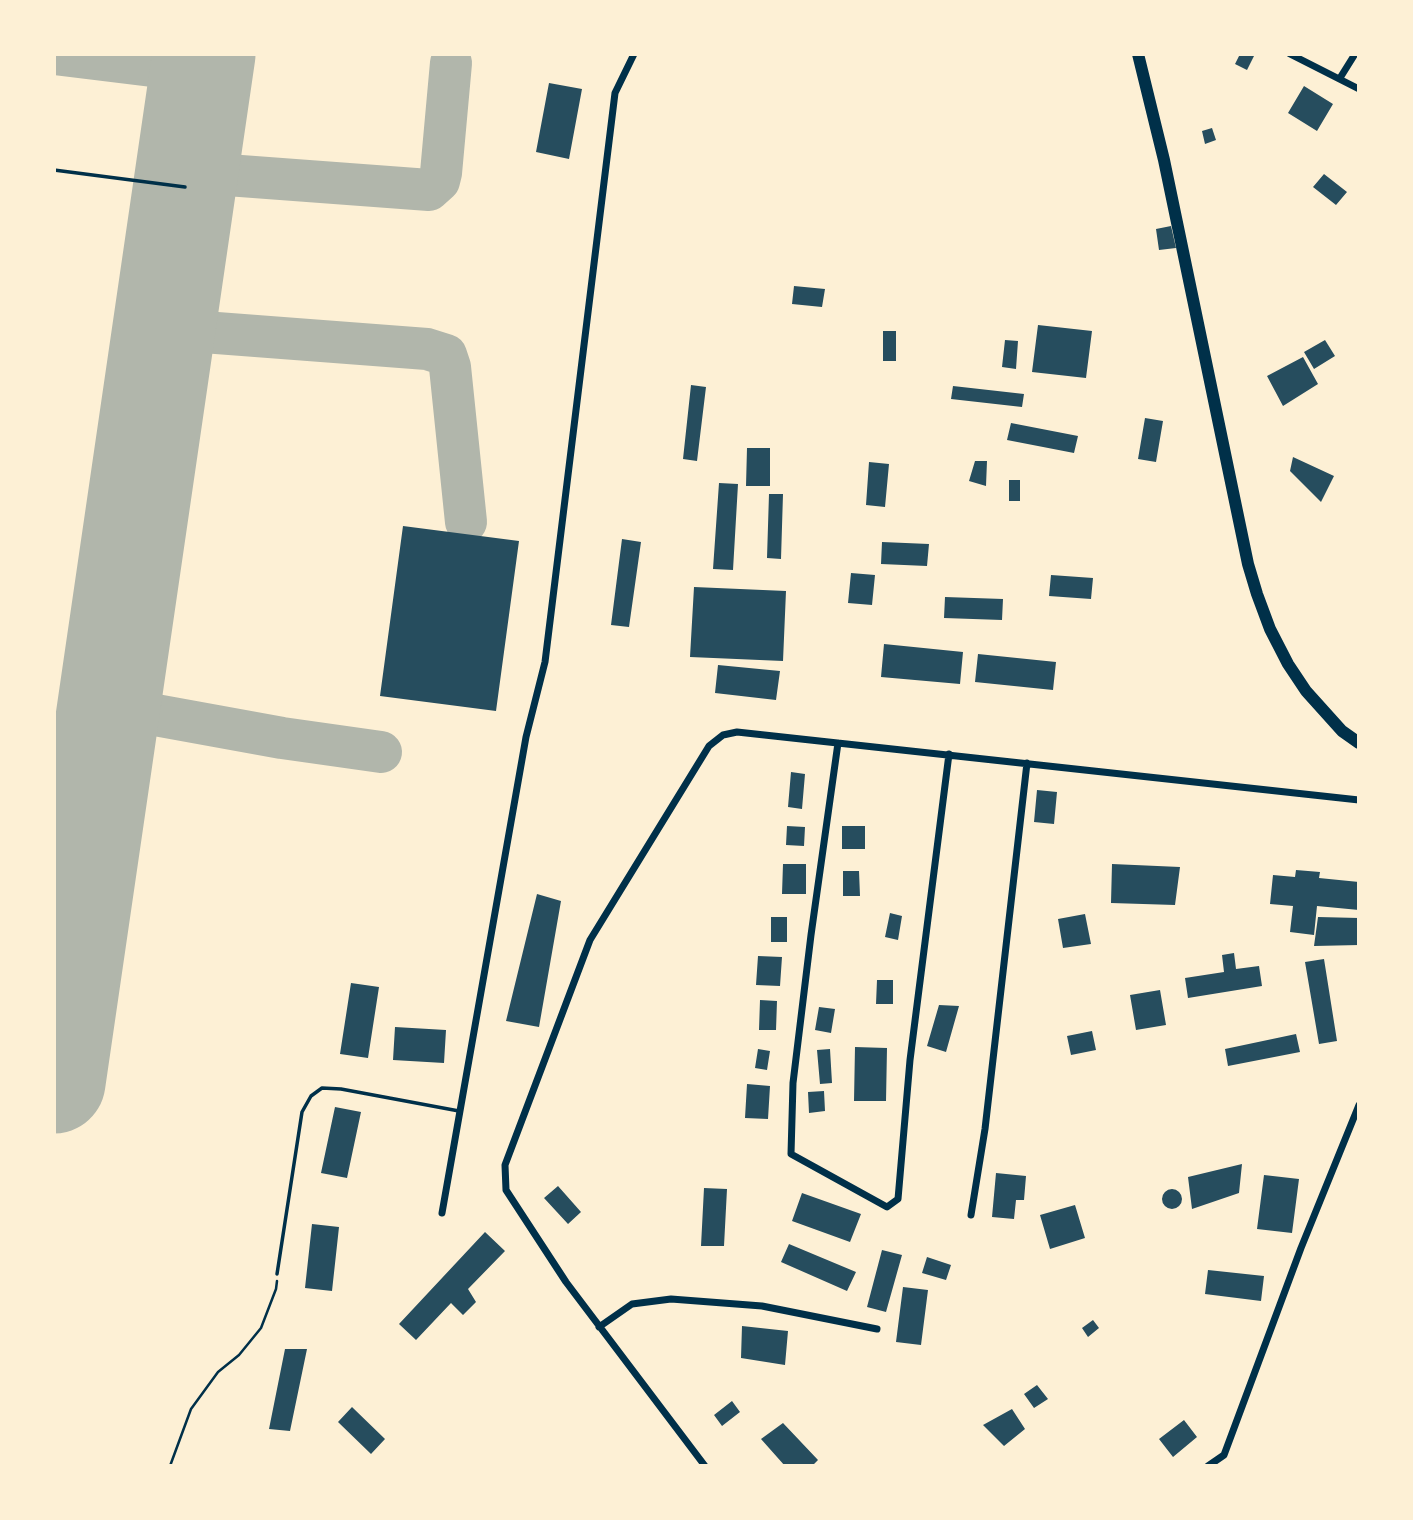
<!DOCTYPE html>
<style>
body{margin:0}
#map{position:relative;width:1413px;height:1520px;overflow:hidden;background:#fdf0d5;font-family:"Golos Text",sans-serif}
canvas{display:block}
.frame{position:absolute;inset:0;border:56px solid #fdf0d5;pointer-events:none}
</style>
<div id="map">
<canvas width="1413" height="1520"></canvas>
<div class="frame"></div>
</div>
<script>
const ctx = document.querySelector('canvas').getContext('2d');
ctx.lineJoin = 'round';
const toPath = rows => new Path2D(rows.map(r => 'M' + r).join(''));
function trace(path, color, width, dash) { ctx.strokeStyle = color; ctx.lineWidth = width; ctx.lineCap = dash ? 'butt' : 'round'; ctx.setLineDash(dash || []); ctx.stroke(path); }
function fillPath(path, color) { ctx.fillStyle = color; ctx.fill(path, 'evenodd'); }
trace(toPath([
 [54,54,201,72],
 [187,172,429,190,439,181,441,173,451,63],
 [164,329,427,349,446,355,450,367,466,522],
 [111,691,120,706,128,710,282,738,381,752]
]), '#b1b6ab', 42);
trace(toPath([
 [54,1082,204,54]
]), '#b1b6ab', 103);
fillPath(toPath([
 [1240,54,1255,54,1247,70,1235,64],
 [549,83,582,89,569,159,536,152],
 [1304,86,1333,104,1317,131,1288,113],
 [1212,128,1216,140,1205,144,1202,131],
 [1324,174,1347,192,1336,205,1313,187],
 [1171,226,1176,248,1159,250,1156,229],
 [794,286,825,289,822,307,792,304],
 [1038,325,1092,331,1086,378,1032,372],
 [883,331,896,331,896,361,883,361],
 [1005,340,1018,341,1016,369,1002,367],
 [1325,340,1335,356,1314,369,1304,352],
 [1303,357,1318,384,1283,406,1267,376],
 [691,385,706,387,697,461,683,459],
 [953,386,1024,394,1022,407,951,399],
 [1145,418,1163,421,1156,462,1138,459],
 [1011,423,1078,436,1074,453,1007,440],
 [747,448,770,448,770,486,746,486],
 [1293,457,1334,476,1321,502,1290,471],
 [975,461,987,461,986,486,969,481],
 [869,462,889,464,885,507,866,505],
 [1009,480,1020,480,1020,501,1009,501],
 [719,483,738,484,733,570,713,569],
 [769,494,783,494,781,559,767,558],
 [403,526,519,541,496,711,380,696],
 [622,539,641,542,629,627,611,625],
 [882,542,929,544,927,566,881,564],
 [851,573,875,575,872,605,848,603],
 [1051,575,1093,578,1091,599,1049,596],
 [694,587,786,591,783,661,690,657],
 [945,597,1003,599,1002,620,944,618],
 [884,644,963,652,960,684,881,677],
 [978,654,1056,662,1053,690,975,682],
 [718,665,780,671,776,700,715,693],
 [791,772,805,774,802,809,788,807],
 [1037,790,1057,792,1054,824,1034,822],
 [787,826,805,827,804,846,786,845],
 [842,826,865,826,865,849,842,849],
 [783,864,806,864,806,894,782,894],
 [1112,864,1180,867,1175,905,1111,903],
 [1296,870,1320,872,1319,878,1359,882,1359,910,1317,906,1314,935,1290,932,1293,906,1270,904,1273,875,1295,877],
 [843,871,859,871,860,896,843,896],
 [537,894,561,901,539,1027,506,1021],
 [890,913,902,916,898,940,885,937],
 [1085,914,1091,944,1063,948,1058,919],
 [771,917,787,917,787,942,771,942],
 [1318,917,1359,918,1359,945,1314,946],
 [1234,953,1236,969,1259,966,1262,986,1188,998,1185,978,1224,972,1222,955],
 [758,956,782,957,780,986,756,985],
 [1324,959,1337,1041,1319,1044,1305,962],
 [877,980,893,980,893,1004,876,1004],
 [351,983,379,987,368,1058,340,1054],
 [1160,990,1166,1025,1136,1030,1130,995],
 [760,1000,777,1001,776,1030,759,1030],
 [939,1005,959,1006,946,1052,927,1046],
 [819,1007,835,1009,831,1033,815,1030],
 [395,1027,446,1030,444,1063,393,1060],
 [1092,1031,1096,1050,1071,1055,1067,1036],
 [1296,1034,1300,1052,1228,1066,1225,1049],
 [855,1047,887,1048,886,1101,854,1101],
 [758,1049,770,1051,767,1070,755,1068],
 [830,1049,832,1083,820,1084,817,1050],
 [747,1084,770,1086,768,1119,745,1118],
 [824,1091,825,1111,809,1113,808,1092],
 [335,1107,361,1112,347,1178,321,1173],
 [1242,1164,1239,1193,1192,1209,1188,1177],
 [996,1173,1026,1176,1024,1200,1016,1200,1014,1219,992,1217],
 [1264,1175,1299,1179,1292,1233,1257,1229],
 [558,1186,581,1212,568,1224,544,1198],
 [704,1188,727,1189,724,1246,701,1246],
 '1162 1199a10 10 0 1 1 20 0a10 10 0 1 1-20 0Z',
 [802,1193,861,1214,850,1242,792,1221],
 [1075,1205,1085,1238,1050,1249,1040,1215],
 [312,1224,339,1227,332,1291,305,1288],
 [485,1232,505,1251,468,1289,476,1302,463,1315,451,1303,416,1340,399,1324],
 [789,1244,856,1272,847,1291,781,1262],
 [882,1250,902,1255,886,1312,867,1307],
 [927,1257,951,1265,946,1280,922,1273],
 [1208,1270,1264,1276,1261,1301,1205,1294],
 [903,1287,928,1290,921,1345,896,1342],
 [1093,1320,1099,1328,1088,1337,1082,1328],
 [742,1326,788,1331,785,1365,741,1358],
 [285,1349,307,1349,290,1431,269,1429],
 [1037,1385,1048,1399,1034,1408,1024,1394],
 [732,1401,740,1412,722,1426,714,1415],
 [352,1407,385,1439,371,1454,338,1422],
 [1012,1409,1025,1429,1004,1446,983,1425],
 [1184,1420,1197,1437,1173,1457,1159,1439],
 [783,1423,818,1460,812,1466,785,1466,761,1439]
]), '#264d5e');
trace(toPath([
 [170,1466,191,1409,218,1372,239,1355,261,1328,276,1289,277,1281]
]), '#003049', 2.5);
trace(toPath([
 [54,170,185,187],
 [277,1274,302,1112,311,1096,322,1088,341,1089,459,1111]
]), '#003049', 3.5);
trace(toPath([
 [1290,54,1359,89],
 [1340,78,1355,54],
 [838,743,811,935,793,1083,791,1154,887,1207,898,1199,910,1060,949,754],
 [442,1213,526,737,545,662,615,93,634,54],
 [971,1215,985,1129,1027,763],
 [599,1327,632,1304,671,1299,762,1306,877,1329],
 [705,1466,566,1282,506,1190,505,1165,590,940,709,746,723,735,737,732,1359,800],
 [1208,1466,1224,1455,1301,1248,1359,1105]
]), '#003049', 7);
trace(toPath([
 [1138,54,1164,160,1248,564,1257,594,1270,629,1288,664,1306,691,1342,731,1359,743]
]), '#003049', 12);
</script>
